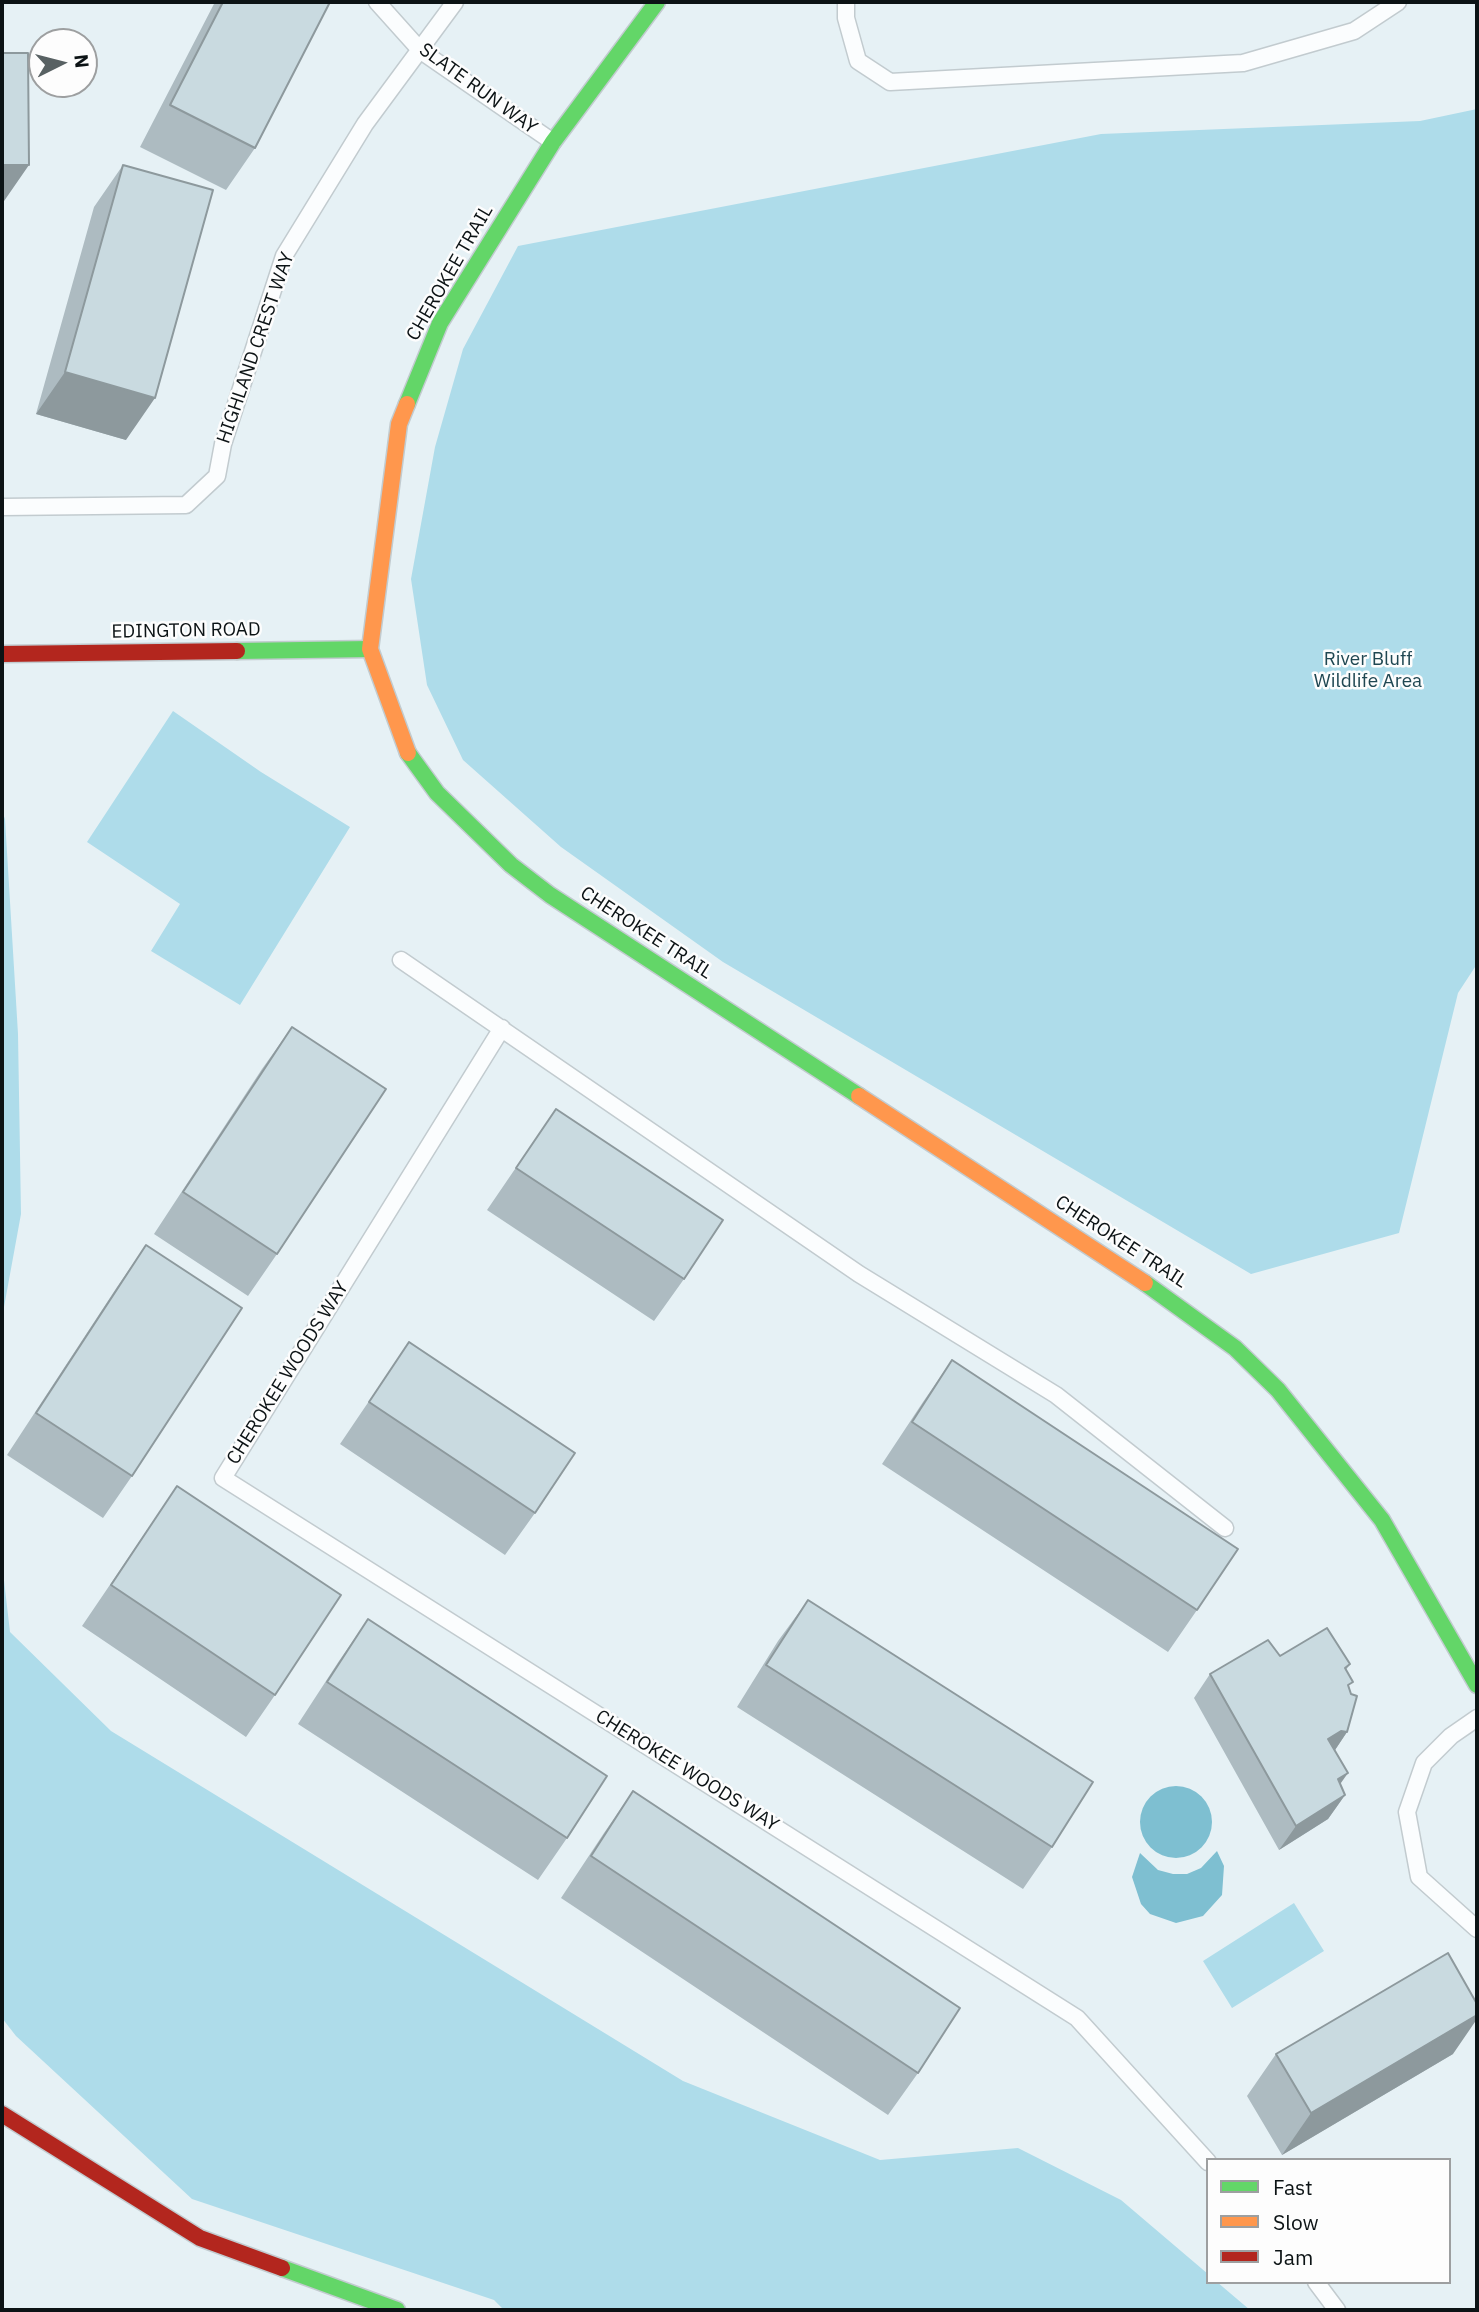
<!DOCTYPE html>
<style>
body{margin:0}
#map{position:relative;width:1479px;height:2312px;overflow:hidden;background:#e6f1f5;font-family:"IBM Plex Sans",sans-serif}
canvas{display:block}
.frame{position:absolute;inset:0;border:4px solid #0c1315;pointer-events:none}
.legend{position:absolute;left:1206px;top:2158px;width:245px;height:126px;box-sizing:border-box;background:#fdfdfd;border:2px solid #9d9fa0;margin:0;padding:9px 12px;list-style:none;font-size:21px;color:#0c1315}
.legend li{display:flex;align-items:center;gap:14px;height:35px}
.legend b{width:35px;border:2px solid #9d9fa0}
.north{position:absolute;left:28px;top:28px;width:70px;height:70px;box-sizing:border-box;background:#fdfdfd;border:2px solid #9d9fa0;border-radius:50%;rotate:84deg;font-size:19px;font-weight:700;line-height:28px;text-align:center;color:#0c1315}
.north::after{content:'';display:block;margin:auto;width:24px;height:32px;background:#586163;clip-path:polygon(50% 0,100% 100%,50% 72%,0 100%)}
</style>
<div id="map">
<canvas width="1479" height="2312"></canvas>
<div class="frame"></div>
<ul class="legend">
<li><b style="height:9px;background:#63d668"></b>Fast</li>
<li><b style="height:9px;background:#ff974d"></b>Slow</li>
<li><b style="height:9px;background:#b3261e"></b>Jam</li>
</ul>
<div class="north">N</div>
</div>
<script>
const ctx = document.querySelector('canvas').getContext('2d');
ctx.lineJoin = 'round';
function fillPath(path, color) { ctx.fillStyle = color; ctx.fill(path, 'evenodd'); }
const toPath = rows => new Path2D(rows.map(r => 'M' + r).join(''));
function trace(path, color, width, dash) { ctx.strokeStyle = color; ctx.lineWidth = width; ctx.lineCap = dash ? 'butt' : 'round'; ctx.setLineDash(dash || []); ctx.stroke(path); }
function drawText(font, color, halo, rows, align = 'center') {
  ctx.font = font + ' "IBM Plex Sans",sans-serif'; ctx.lineWidth = 5; ctx.setLineDash([]); ctx.textBaseline = 'middle'; ctx.strokeStyle = halo; ctx.fillStyle = color; for (const [text, x, y, turn = 0] of rows) {
    ctx.save(); ctx.translate(x, y); ctx.rotate((+turn || 0) * Math.PI / 180); ctx.textAlign = isNaN(turn) ? turn : align; if (halo) ctx.strokeText(text, 0, 0); ctx.fillText(text, 0, 0); ctx.restore();
  }
}
fillPath(toPath([
 [1477,109,1477,964,1458,993,1399,1233,1251,1274,723,962,561,847,463,760,427,685,411,579,435,447,463,349,518,246,1101,134,1420,121],
 [173,711,261,772,350,827,240,1005,151,951,180,904,87,842],
 [2,811,5,819,18,1034,21,1214,2,1318],
 [2,1563,10,1632,111,1731,683,2081,880,2160,1018,2148,1121,2200,1208,2274,1208,2282,1217,2282,1250,2310,504,2310,494,2300,192,2199,16,2036,2,2018],
 [1294,1903,1324,1951,1232,2008,1203,1961]
]), '#aedcea');
fillPath(toPath([
 '1140 1822a36 36 0 1 1 72 0a36 36 0 1 1-72 0Z',
 [1217,1851,1224,1866,1222,1895,1203,1916,1176,1923,1150,1914,1141,1904,1132,1877,1140,1853,1158,1870,1173,1874,1187,1874,1201,1868]
]), '#7ebfd1');
const lane = toPath([
 [377,2,421,51,553,142],
 [846,2,846,18,858,61,890,82,1243,63,1354,31,1398,2],
 [2,507,186,505,217,476,223,444,284,256,365,124,455,2],
 [401,960,859,1274,1056,1395,1225,1528],
 [502,1028,223,1478,1077,2018,1208,2162],
 [1477,1718,1451,1736,1424,1763,1407,1812,1419,1877,1477,1929],
 [1316,2282,1337,2310]
]);
const fast = toPath([
 [407,404,440,323,553,142,657,2],
 [237,651,370,649],
 [408,753,437,793,511,865,550,895,859,1096],
 [1145,1283,1235,1348,1278,1390,1382,1520,1477,1685],
 [282,2268,397,2310]
]);
const slow = toPath([
 [407,404,399,424,370,649,408,753],
 [859,1096,1145,1283]
]);
const jam = toPath([
 [2,654,237,651],
 [2,2114,200,2238,282,2268]
]);
trace(lane, '#c2cbcf', 19);
trace(fast, '#c2cbcf', 19);
trace(slow, '#c2cbcf', 19);
trace(jam, '#c2cbcf', 19);
trace(lane, '#fbfdfe', 16);
trace(fast, '#63d668', 16);
trace(slow, '#ff974d', 16);
trace(jam, '#b3261e', 16);
fillPath(toPath([
 [215,2,330,2,255,148,226,190,140,147],
 [123,165,126,440,36,414,94,207],
 [292,1027,277,1254,248,1296,154,1234,262,1069],
 [556,1109,684,1279,654,1321,487,1210],
 [146,1245,132,1476,103,1518,7,1455,117,1287],
 [409,1342,535,1513,505,1555,340,1444],
 [952,1360,1197,1610,1168,1652,882,1464,923,1402],
 [177,1486,275,1695,246,1737,82,1626],
 [808,1600,1052,1847,1023,1889,737,1707,778,1641],
 [368,1619,567,1838,538,1880,298,1724,339,1661],
 [1280,1656,1350,1664,1346,1670,1349,1688,1347,1732,1335,1750,1340,1784,1345,1795,1328,1819,1279,1850,1194,1698,1210,1674],
 [633,1791,918,2073,888,2115,561,1898,604,1833],
 [1276,2054,1453,2054,1282,2155,1247,2096]
]), '#adbbc1');
fillPath(toPath([
 [2,165,29,165,2,204],
 [65,372,155,398,126,440,36,414],
 [1341,1731,1347,1732,1331,1756,1328,1739],
 [1348,1773,1331,1797,1338,1779],
 [1345,1795,1328,1819,1279,1850,1296,1826],
 [1477,2015,1477,2019,1453,2054,1282,2155,1311,2113]
]), '#8d999d');
const building = toPath([
 [223,2,330,2,255,148,170,105,223,2],
 [2,53,28,53,29,165,2,165,2,53],
 [123,165,213,190,155,398,65,372,123,165],
 [292,1027,386,1089,277,1254,183,1192,292,1027],
 [556,1109,723,1220,684,1279,516,1168,556,1109],
 [146,1245,242,1308,132,1476,36,1413,146,1245],
 [409,1342,575,1453,535,1513,369,1402,409,1342],
 [952,1360,1238,1549,1197,1610,912,1422,952,1360],
 [177,1486,341,1595,275,1695,111,1585,177,1486],
 [808,1600,1093,1782,1052,1847,766,1665,808,1600],
 [368,1619,607,1776,567,1838,327,1682,368,1619],
 [1327,1628,1350,1664,1345,1668,1353,1682,1348,1685,1351,1694,1357,1696,1347,1732,1341,1731,1328,1739,1348,1773,1338,1779,1345,1795,1296,1826,1210,1674,1268,1640,1280,1656,1327,1628],
 [633,1791,960,2008,918,2073,591,1856,633,1791],
 [1448,1953,1477,2004,1477,2015,1311,2113,1276,2054,1448,1953]
]);
fillPath(building, '#c9dae0');
trace(building, '#8d999d', 2);
drawText('19px', '#0c1315', '#fdfdfd', [
 ["SLATE RUN WAY",478,89,36],
 ["CHEROKEE TRAIL",450,273,-60],
 ["HIGHLAND CREST WAY",256,348,-71],
 ["EDINGTON ROAD",186,631,-1],
 ["CHEROKEE TRAIL",646,933,33],
 ["CHEROKEE TRAIL",1121,1242,33],
 ["CHEROKEE WOODS WAY",288,1373,-58],
 ["CHEROKEE WOODS WAY",687,1771,32]
]);
drawText('19px', '#1f4752', '#fdfdfd', [
 ["River Bluff",1368,660],
 ["Wildlife Area",1368,682]
]);
</script>
